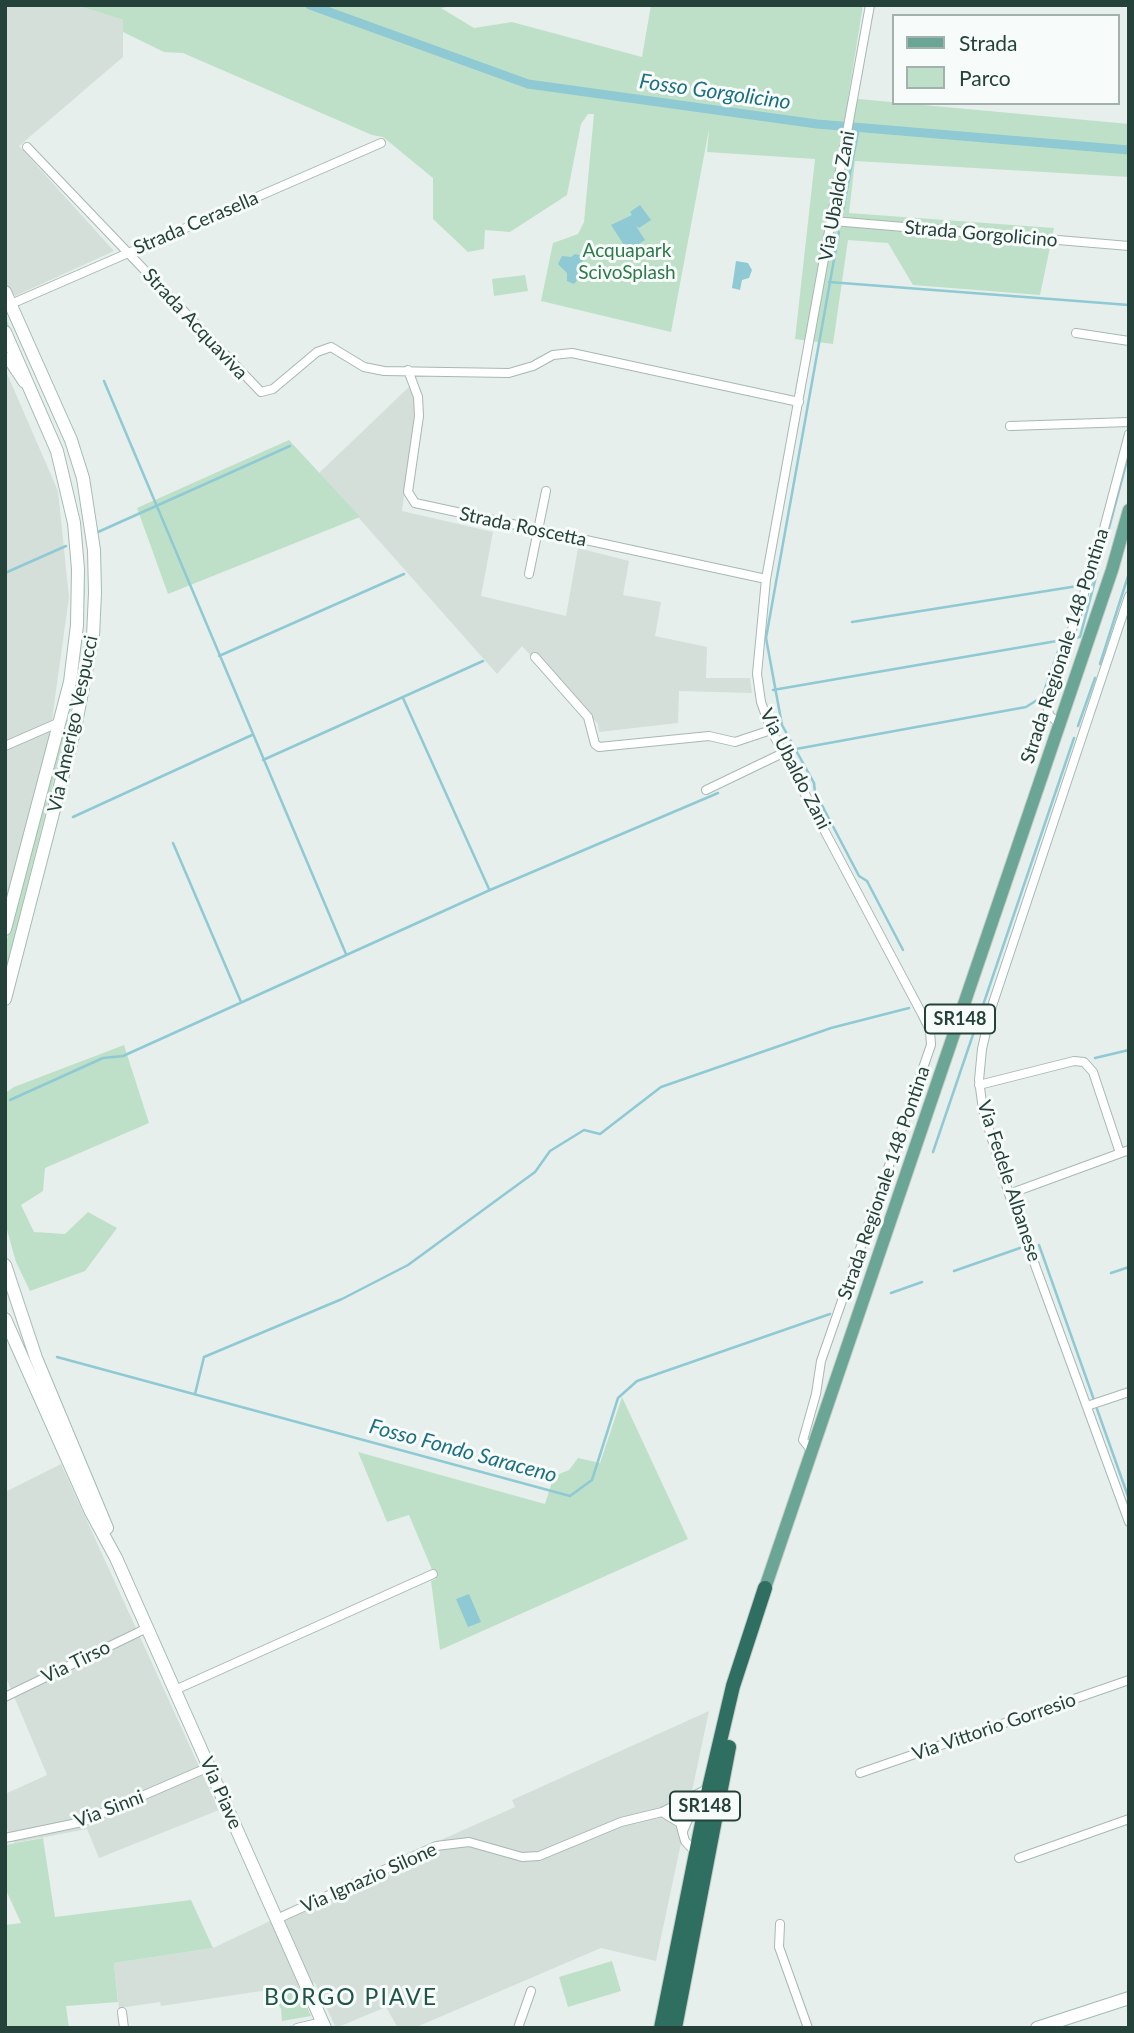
<!DOCTYPE html>
<style>
body{margin:0}
#map{position:relative;width:1134px;height:2033px;overflow:hidden;background:#e6efeb;font-family:Lato,sans-serif}
canvas{display:block}
.frame{position:absolute;inset:0;border:7px solid #24423a;pointer-events:none}
.legend{position:absolute;left:892px;top:14px;width:228px;height:91px;box-sizing:border-box;background:#f7fbf9;border:2px solid #a3b1ad;margin:0;padding:9px 12px;list-style:none;font-size:21px;color:#24423a}
.legend li{display:flex;align-items:center;gap:14px;height:35px}
.legend b{width:35px;border:2px solid #a3b1ad}
</style>
<div id="map">
<canvas width="1134" height="2033"></canvas>
<div class="frame"></div>
<ul class="legend">
<li><b style="height:9px;background:#6aa596"></b>Strada</li>
<li><b style="height:19px;background:#bfe0c8"></b>Parco</li>
</ul>
</div>
<script>
const ctx = document.querySelector('canvas').getContext('2d');
ctx.lineJoin = 'round';
function fillPath(path, color) { ctx.fillStyle = color; ctx.fill(path, 'evenodd'); }
const toPath = rows => new Path2D(rows.map(r => 'M' + r).join(''));
function trace(path, color, width, dash) { ctx.strokeStyle = color; ctx.lineWidth = width; ctx.lineCap = dash ? 'butt' : 'round'; ctx.setLineDash(dash || []); ctx.stroke(path); }
function drawText(font, color, halo, rows, align = 'center') {
  ctx.font = font + ' Lato,sans-serif'; ctx.lineWidth = 6; ctx.setLineDash([]); ctx.textBaseline = 'middle'; ctx.strokeStyle = halo; ctx.fillStyle = color; for (const [text, x, y, turn = 0] of rows) {
    ctx.save(); ctx.translate(x, y); ctx.rotate((+turn || 0) * Math.PI / 180); ctx.textAlign = isNaN(turn) ? turn : align; if (halo) ctx.strokeText(text, 0, 0); ctx.fillText(text, 0, 0); ctx.restore();
  }
}
fillPath(toPath([
 [5,5,76,5,123,20,123,57,19,146,114,251,15,296,5,284],
 [5,369,58,491,69,597,50,734,5,908],
 [410,386,416,402,402,511,493,532,481,596,566,616,578,548,629,561,623,595,661,602,655,636,707,647,706,678,750,678,752,693,679,691,678,723,599,732,598,724,536,653,531,656,522,646,497,674,319,473],
 [61,1464,219,1810,99,1858,87,1829,14,1843,5,1825,5,1794,47,1775,5,1675,5,1492],
 [709,1711,656,1961,601,1948,414,2028,398,2028,386,2007,336,2028,315,1983,161,2006,160,2002,119,2008,114,1963,213,1948,270,1921,281,1911,515,1807,512,1800]
]), '#d4dfda');
fillPath(toPath([
 [76,5,456,5,441,8,474,28,512,22,642,57,651,5,863,5,848,98,1129,124,1129,177,855,161,849,213,1054,228,1040,295,913,285,888,243,848,240,833,344,795,339,815,159,707,152,709,129,671,332,541,301,553,243,578,234,584,222,594,114,588,114,581,124,567,195,510,232,485,230,484,249,468,252,433,219,433,178,383,137,372,135,183,53,164,52,123,32,123,20],
 [525,275,528,291,494,296,492,279],
 [5,316,64,455,82,535,85,591,77,687,5,974,5,947,71,693,80,558,37,395,5,325],
 [289,440,360,517,168,594,137,508],
 [124,1045,149,1123,45,1168,43,1191,21,1205,34,1232,65,1234,88,1212,117,1228,85,1271,30,1291,16,1262,7,1230,5,1093,14,1087],
 [622,1397,688,1539,440,1650,431,1581,436,1579,409,1515,387,1522,358,1452,545,1504,554,1476,569,1470,578,1458,600,1463],
 [43,1838,55,1917,191,1900,213,1948,114,1963,118,2002,66,2006,69,2028,5,2028,5,1925,21,1923,5,1888,5,1845],
 [612,1961,621,1991,568,2007,559,1977],
 [298,1986,311,2016,282,2021,281,2009,269,1990]
]), '#bfe0c8');
fillPath(toPath([
 [640,205,651,220,639,228,636,226,645,240,628,251,611,225,632,215,630,212],
 [575,254,583,256,582,265,586,270,574,284,567,281,567,273,558,264,562,256,571,257],
 [736,261,748,263,752,270,749,278,742,280,740,290,732,288],
 [469,1594,481,1622,468,1627,456,1599]
]), '#8ec9d4');
trace(toPath([
 [842,215,859,127],
 [839,232,766,638,782,725,814,783,815,792,859,876,867,881,903,950],
 [829,282,1129,305],
 [104,381,346,954],
 [98,532,290,446],
 [5,573,66,546],
 [852,622,1084,585],
 [219,656,404,574],
 [1100,664,1129,573],
 [773,690,1080,637,1129,453],
 [403,698,489,889],
 [1078,726,1095,678],
 [796,749,1026,707,1042,697,1062,640],
 [263,760,483,661],
 [73,817,252,735],
 [173,843,241,1002],
 [1095,1058,1129,1050],
 [10,1100,103,1058,123,1056,490,890,718,793],
 [933,1152,1074,738],
 [1039,1245,1094,1400],
 [954,1271,1020,1248],
 [1111,1273,1129,1267],
 [891,1293,922,1282],
 [57,1357,570,1496,592,1480,618,1398,637,1381,830,1314],
 [195,1394,204,1357,342,1299,408,1265,535,1172,550,1151,584,1130,600,1134,661,1087,831,1028,909,1008],
 [1097,1409,1129,1499]
]), '#8ec9d4', 2.5);
trace(toPath([
 [310,5,528,84,817,124,1129,150]
]), '#8ec9d4', 9);
const street = toPath([
 [27,147,261,392,273,389,317,352,331,347,364,367,384,371,509,373,533,366,553,355,572,353,799,402],
 [833,221,1129,246],
 [11,304,381,143],
 [1076,333,1129,341],
 [5,356,23,383],
 [408,370,418,397,419,416,408,492,415,503,766,579],
 [1010,426,1129,422],
 [529,574,546,491],
 [1129,596,992,1006,982,1049,979,1080,983,1110,1009,1194,1129,1522],
 [535,657,588,717,595,744,599,747,709,736,735,742,771,730],
 [1060,724,1049,715,1047,704,1097,555,1129,434],
 [5,746,60,722],
 [706,790,783,753],
 [979,1085,1074,1061,1084,1062,1093,1072,1120,1153],
 [1009,1194,1129,1150],
 [1087,1406,1129,1392],
 [811,1450,803,1440,816,1394,821,1361,931,1045,930,1030,922,1014,771,730,761,702,757,674,766,579,870,5],
 [175,1690,433,1574],
 [5,1697,147,1628],
 [860,1773,1129,1680],
 [662,1812,680,1823,685,1841,695,1852],
 [683,1831,691,1813,688,1800],
 [5,1838,82,1822,209,1767],
 [1019,1858,1129,1819],
 [277,1919,436,1846,469,1842,522,1857,539,1856,621,1822,662,1812,709,1788],
 [780,1924,779,1947,808,2028],
 [122,2012,124,2028],
 [297,2028,322,2022],
 [518,2028,531,1991]
]);
const secondary = toPath([
 [5,292,71,440,83,478,94,550,95,593,93,636,75,728,5,999],
 [5,332,57,451,74,523,78,569,77,625,70,682,5,929],
 [5,1265,36,1358,107,1528],
 [5,1319,91,1512,116,1558,325,2028],
 [1037,2028,1129,1998]
]);
const primary = toPath([
 [765,1588,1112,570,1129,510]
]);
const highway = toPath([
 [661,2028,709,1788,733,1686,765,1588],
 [675,2028,729,1747]
]);
trace(street, '#a8b8b2', 10);
trace(secondary, '#a4bbb3', 14);
trace(primary, '#c2cac8', 14);
trace(highway, '#c2cac8', 16);
trace(street, '#fff', 8);
trace(secondary, '#fff', 12);
trace(primary, '#6aa596', 12);
trace(highway, '#2f6f62', 14);
for (const [x, y, w] of [
 [960,1019,70],
 [705,1806,70]
]) { const box = new Path2D(); box.roundRect(x - w / 2, y - 14.5, w, 29, 5); ctx.fillStyle = '#f7fbf9'; ctx.fill(box); trace(box, '#24423a', 2); }
drawText('bold 18px', '#24423a', null, [
 ["SR148",960,1019],
 ["SR148",705,1806]
]);
drawText('19px', '#24423a', '#f7fbf9', [
 ["Via Ubaldo Zani",837,196,-80],
 ["Strada Cerasella",196,223,-23],
 ["Strada Gorgolicino",981,234,5],
 ["Strada Acquaviva",195,324,47],
 ["Strada Roscetta",523,527,12],
 ["Strada Regionale 148 Pontina",1065,646,-72],
 ["Via Amerigo Vespucci",73,724,-78],
 ["Via Ubaldo Zani",795,769,63],
 ["Via Fedele Albanese",1009,1181,72],
 ["Strada Regionale 148 Pontina",884,1183,-71],
 ["Via Tirso",76,1662,-26],
 ["Via Vittorio Gorresio",994,1727,-19],
 ["Via Piave",221,1793,66],
 ["Via Sinni",109,1809,-21],
 ["Via Ignazio Silone",369,1878,-24]
]);
drawText('19px', '#2d7a4b', '#f7fbf9', [
 ["Acquapark",627,251],
 ["ScivoSplash",627,273]
]);
drawText('italic 21px', '#1c6f80', '#f7fbf9', [
 ["Fosso Gorgolicino",715,92,8],
 ["Fosso Fondo Saraceno",463,1451,15]
]);
ctx.letterSpacing = '2px';
drawText('23px', '#1f5548', '#f7fbf9', [
 ["BORGO PIAVE",351,1998]
]);
ctx.letterSpacing = '0px';
</script>
